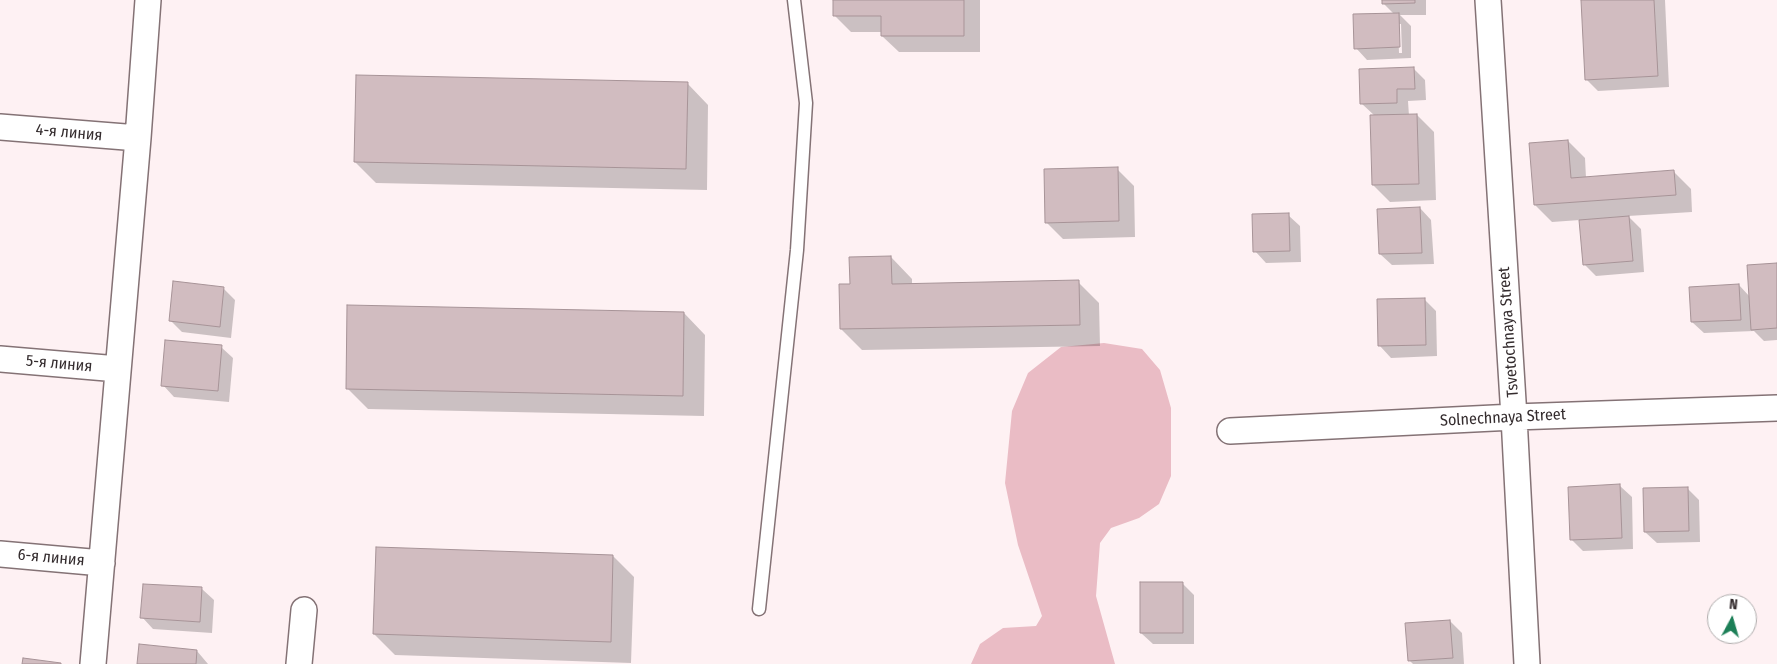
<!DOCTYPE html>
<meta charset="utf-8">
<style>
body{margin:0}
#map{position:relative;width:1777px;height:664px;overflow:hidden;background:#fef1f3;font-family:"Fira Sans Condensed",sans-serif}
canvas{display:block}
.north{position:absolute;left:1707px;top:594px;width:50px;height:50px;box-sizing:border-box;background:#fff;border:1px solid #aeabab;border-radius:50%;rotate:6deg;font-size:14px;font-weight:700;line-height:20px;text-align:center;color:#342c2e}
.north::after{content:'';display:block;margin:auto;width:18px;height:22px;background:#1c7f57;clip-path:polygon(50% 0,100% 100%,50% 72%,0 100%)}
</style>
<div id="map">
<canvas width="1777" height="664"></canvas>
<div class="north">N</div>
</div>
<script>
const ctx = document.querySelector('canvas').getContext('2d');
ctx.lineJoin = 'round';
function fillPath(path, color) { ctx.fillStyle = color; ctx.fill(path, 'evenodd'); }
const toPath = rows => new Path2D(rows.map(r => 'M' + r).join(''));
function trace(path, color, width, dash) { ctx.strokeStyle = color; ctx.lineWidth = width; ctx.lineCap = dash ? 'butt' : 'round'; ctx.setLineDash(dash || []); ctx.stroke(path); }
function drawText(font, color, halo, rows, align = 'center') {
  ctx.font = font + ' "Fira Sans Condensed",sans-serif'; ctx.lineWidth = 4.5; ctx.setLineDash([]); ctx.textBaseline = 'middle'; ctx.strokeStyle = halo; ctx.fillStyle = color; for (const [text, x, y, turn = 0] of rows) {
    ctx.save(); ctx.translate(x, y); ctx.rotate((+turn || 0) * Math.PI / 180); ctx.textAlign = isNaN(turn) ? turn : align; if (halo) ctx.strokeText(text, 0, 0); ctx.fillText(text, 0, 0); ctx.restore();
  }
}
fillPath(toPath([
 [1104,343,1142,349,1160,370,1171,408,1171,476,1159,504,1139,518,1111,528,1100,543,1096,596,1115,664,971,664,980,644,1003,628,1036,626,1042,616,1018,545,1005,483,1012,411,1028,373,1061,347]
]), '#eabcc5');
fillPath(toPath([
 [834,0,980,0,980,52,899,52,882,36,882,32,851,32,834,15],
 [1384,0,1426,0,1426,15,1400,15,1411,26,1411,58,1367,60,1356,48,1394,14,1384,4],
 [1398,24,1401,24,1402,53,1399,53],
 [1582,0,1665,0,1669,87,1598,91,1586,79],
 [1413,68,1425,80,1426,100,1408,101,1409,116,1417,115,1434,132,1436,200,1390,202,1373,185,1375,116,1361,103],
 [687,83,708,105,707,190,376,183,355,162],
 [1568,141,1585,158,1586,178,1674,172,1691,189,1692,212,1628,216,1641,229,1644,272,1596,276,1584,264,1580,220,1552,222,1535,205],
 [1117,169,1134,186,1135,237,1063,239,1046,222],
 [1420,208,1431,220,1434,264,1392,265,1380,254],
 [1288,215,1300,226,1301,262,1266,263,1255,251],
 [891,257,912,279,912,285,1078,282,1099,303,1100,346,862,350,841,329],
 [1777,265,1777,340,1764,341,1754,331,1704,333,1692,322,1739,285,1750,297],
 [223,288,235,300,231,338,182,332,170,320],
 [1424,299,1436,311,1437,356,1391,358,1380,346],
 [684,313,705,335,704,416,368,409,347,388],
 [221,347,233,358,229,402,174,397,163,385],
 [1620,486,1632,497,1633,549,1583,551,1571,539],
 [1687,488,1699,500,1700,542,1657,543,1645,532],
 [613,556,634,577,631,663,395,655,374,634],
 [1182,583,1194,595,1194,644,1153,644,1141,633],
 [144,585,202,589,214,600,212,633,153,629,142,617],
 [1450,621,1462,633,1464,664,1413,664,1409,660],
 [197,651,208,664,138,664]
]), '#0003');
const building = toPath([
 [833,0,964,0,964,36,881,36,881,16,833,16,833,0],
 [1382,0,1415,0,1415,3,1382,4,1382,0],
 [1581,0,1654,0,1658,76,1585,80,1581,0],
 [1399,13,1400,47,1354,49,1353,14,1399,13],
 [1414,67,1415,89,1397,89,1397,103,1360,104,1359,69,1414,67],
 [356,75,688,82,686,169,354,162,356,75],
 [1417,114,1419,184,1372,185,1370,115,1417,114],
 [1568,140,1571,178,1674,170,1676,195,1534,205,1529,143,1568,140],
 [1118,167,1119,221,1045,223,1044,169,1118,167],
 [1420,207,1422,253,1379,254,1377,209,1420,207],
 [1289,213,1290,251,1253,252,1252,214,1289,213],
 [1629,216,1633,261,1583,265,1579,220,1629,216],
 [891,256,892,284,1079,280,1080,325,840,329,839,284,850,284,849,257,891,256],
 [1777,263,1777,328,1751,330,1747,265,1777,263],
 [173,281,224,287,220,327,169,321,173,281],
 [1739,284,1741,320,1691,322,1689,287,1739,284],
 [1425,298,1426,345,1378,346,1377,299,1425,298],
 [347,305,684,312,683,396,346,389,347,305],
 [165,340,222,345,218,391,161,386,165,340],
 [1620,484,1622,538,1570,540,1568,487,1620,484],
 [1688,487,1689,531,1644,532,1643,488,1688,487],
 [376,547,613,555,611,642,373,634,376,547],
 [1140,582,1183,582,1183,633,1140,633,1140,582],
 [143,584,202,587,200,622,140,618,143,584],
 [1450,620,1453,658,1408,661,1405,623,1450,620],
 [139,644,197,650,196,664,137,664,139,644],
 [23,658,61,663,61,664,22,664,23,658]
]);
fillPath(building, '#d1bcc0');
trace(building, '#a79397', 1);
const lane = toPath([
 [759,609,797,250,806,103,794,0]
]);
const street = toPath([
 [1488,0,1514,417,1527,664],
 [0,127,138,138],
 [0,359,118,369],
 [1230,431,1514,417,1777,408],
 [0,554,102,563],
 [93,664,138,138,148,0],
 [299,664,304,610]
]);
trace(lane, '#847275', 15);
trace(street, '#847275', 28);
trace(lane, '#fff', 12);
trace(street, '#fff', 25);
drawText('16px', '#342c2e', '#fff', [
 ["4-я линия",69,133,5],
 ["Tsvetochnaya Street",1509,332,-94],
 ["5-я линия",59,364,5],
 ["Solnechnaya Street",1503,418,-3],
 ["6-я линия",51,558,5]
]);
</script>
